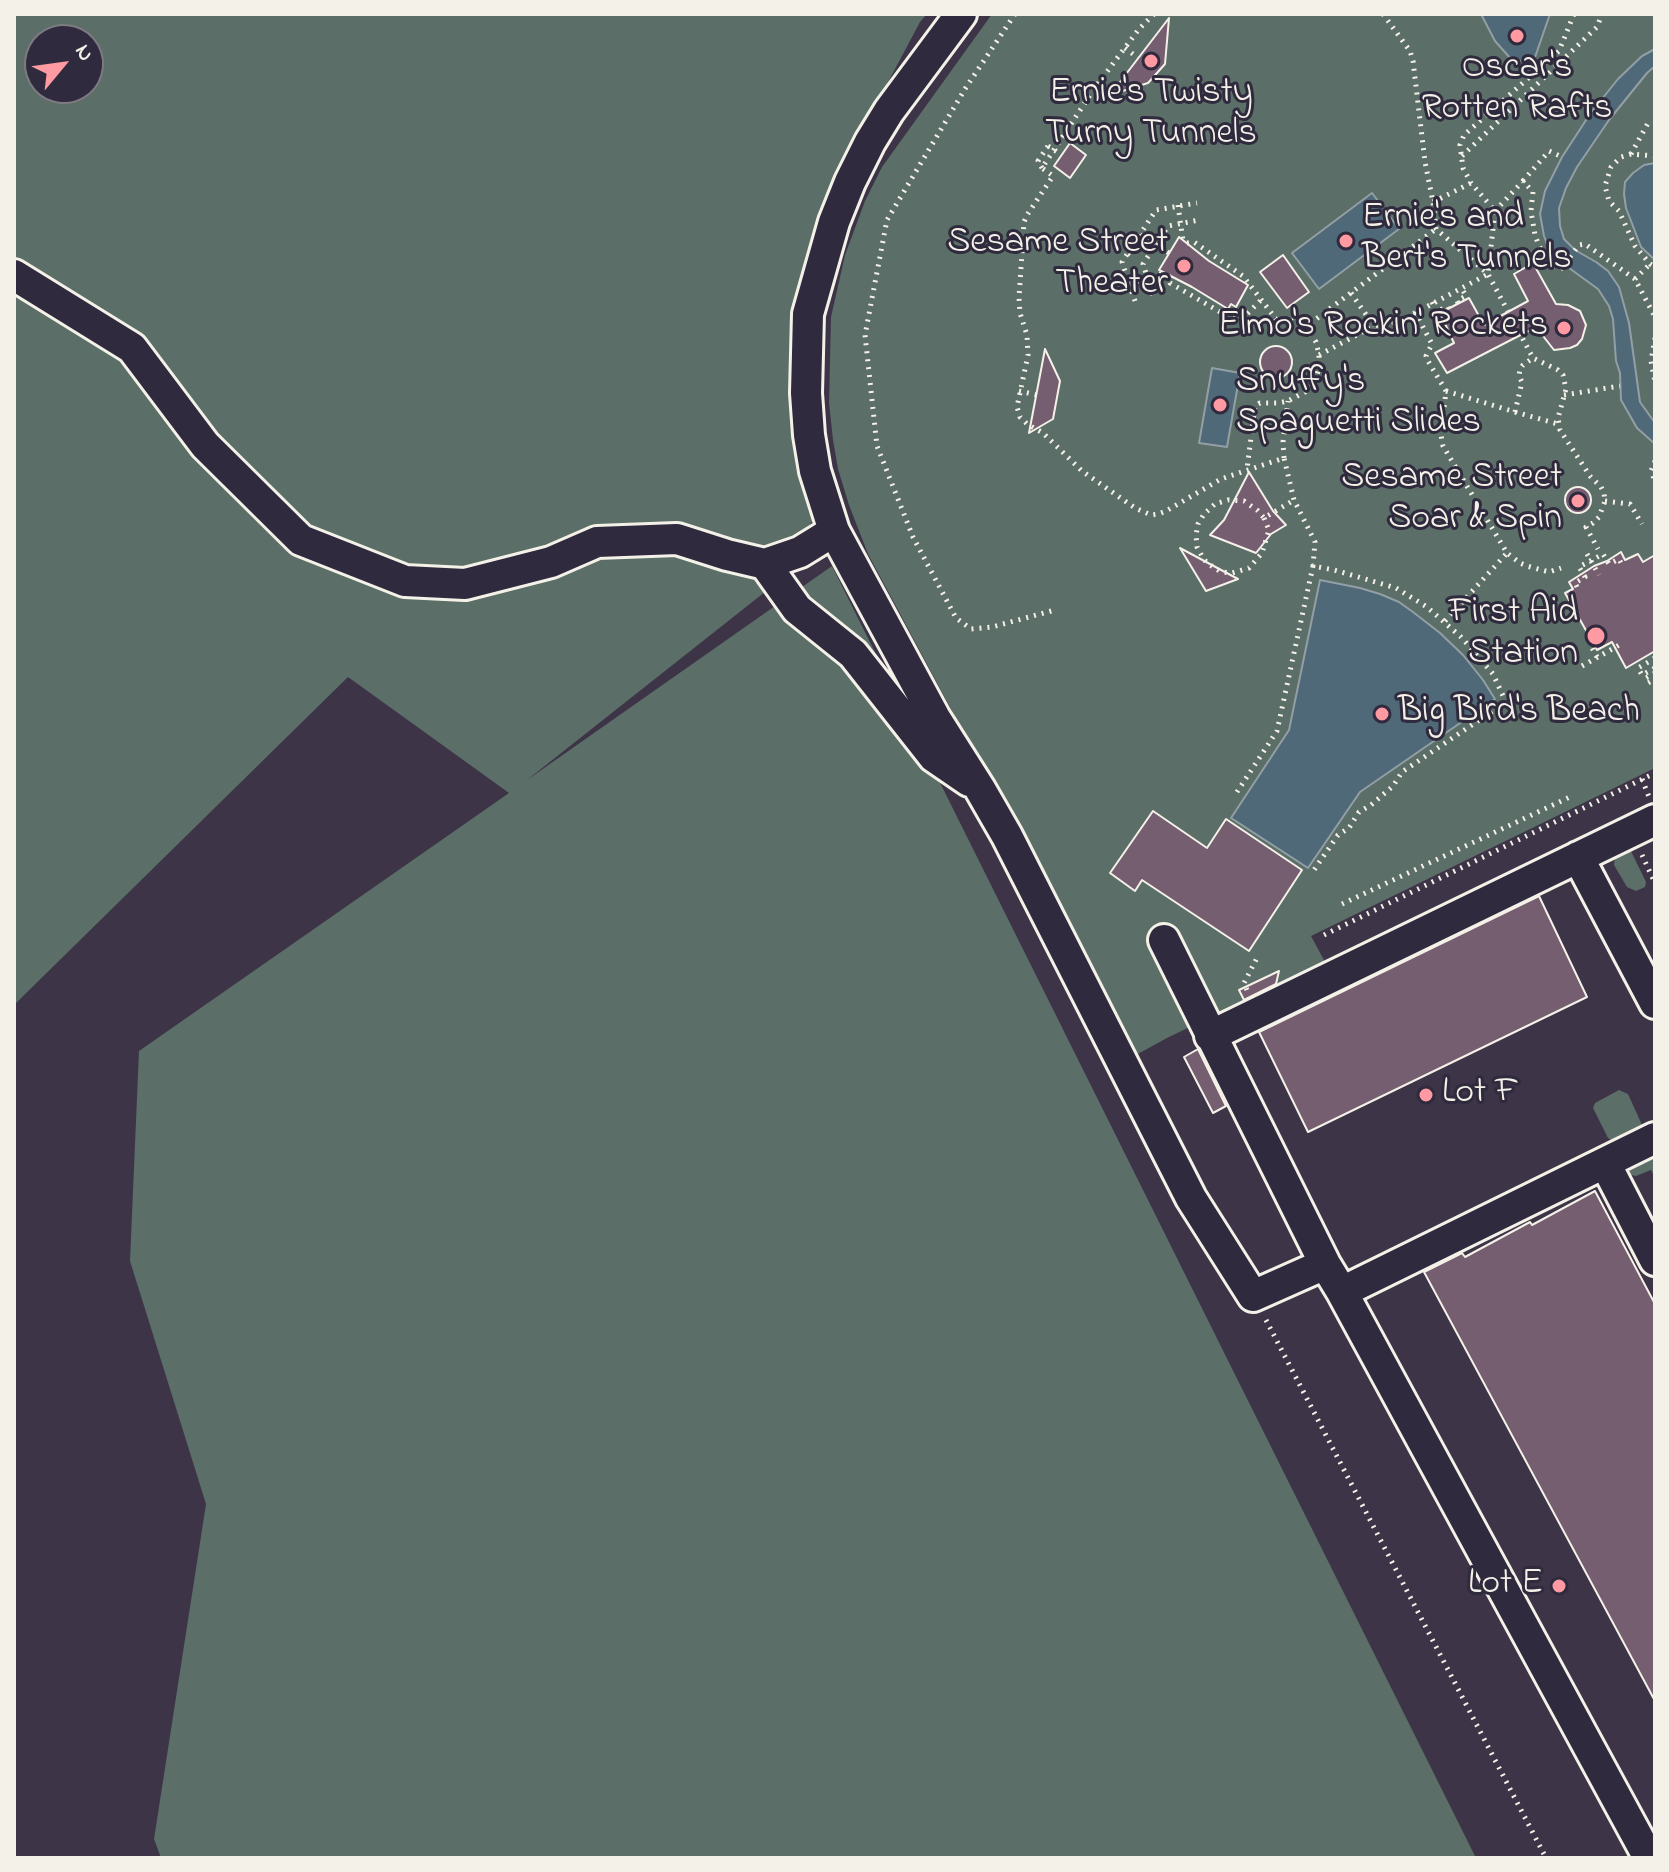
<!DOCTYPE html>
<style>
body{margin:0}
#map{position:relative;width:1669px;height:1872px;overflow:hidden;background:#3d3447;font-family:"Indie Flower",sans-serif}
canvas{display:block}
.frame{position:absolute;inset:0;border:16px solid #f4f1e8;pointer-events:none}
.north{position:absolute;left:24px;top:24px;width:80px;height:80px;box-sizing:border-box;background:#2f2a3d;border:2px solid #7e7a81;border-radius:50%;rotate:61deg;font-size:22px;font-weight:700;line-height:32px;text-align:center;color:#f4f1e8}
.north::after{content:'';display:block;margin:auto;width:28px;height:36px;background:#ff9aa2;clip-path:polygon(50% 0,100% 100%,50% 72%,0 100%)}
</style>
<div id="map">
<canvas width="1669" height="1872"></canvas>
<div class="frame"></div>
<div class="north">N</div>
</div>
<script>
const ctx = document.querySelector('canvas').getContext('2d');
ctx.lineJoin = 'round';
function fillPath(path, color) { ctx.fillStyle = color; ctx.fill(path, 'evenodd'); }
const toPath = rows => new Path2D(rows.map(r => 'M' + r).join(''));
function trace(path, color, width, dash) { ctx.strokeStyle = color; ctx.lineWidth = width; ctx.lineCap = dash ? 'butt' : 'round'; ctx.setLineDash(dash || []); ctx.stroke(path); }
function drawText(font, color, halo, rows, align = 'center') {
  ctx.font = font + ' "Indie Flower",sans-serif'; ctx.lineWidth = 6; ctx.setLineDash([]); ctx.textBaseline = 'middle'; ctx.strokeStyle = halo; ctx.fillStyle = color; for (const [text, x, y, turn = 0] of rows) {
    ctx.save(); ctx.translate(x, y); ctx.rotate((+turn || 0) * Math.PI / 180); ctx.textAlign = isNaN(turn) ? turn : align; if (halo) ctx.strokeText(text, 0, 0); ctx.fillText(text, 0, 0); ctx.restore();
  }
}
fillPath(toPath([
 [14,14,927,14,920,22,843,167,809,254,796,317,807,471,813,520,770,588,527,780,832,566,1476,1858,161,1858,154,1839,206,1504,130,1261,139,1051,509,793,348,677,14,1005],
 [40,40,88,40,88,88,40,88],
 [992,14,1655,14,1655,768,1311,936,1325,962,1272,987,1269,982,1254,990,1256,995,1167,1038,1136,1055,868,554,849,505,838,469,833,440,829,403,831,317,845,255,865,201,882,167],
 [1629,847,1646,882,1645,887,1636,891,1627,887,1614,865,1615,854],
 [1619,1090,1628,1094,1642,1125,1640,1129,1614,1142,1608,1138,1593,1108,1595,1103],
 [1655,1152,1655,1178,1651,1170,1636,1176,1627,1174,1627,1169,1631,1164]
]), '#5b6e67');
const water = toPath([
 [1481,14,1550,14,1534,60,1527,62,1511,59,1495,41,1481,14],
 [1655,49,1655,66,1647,73,1609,120,1577,167,1566,188,1559,208,1560,226,1564,239,1575,250,1596,262,1608,271,1619,287,1629,323,1640,402,1655,423,1655,444,1637,428,1621,400,1620,373,1616,361,1613,319,1609,306,1598,289,1558,260,1549,249,1544,236,1540,214,1545,191,1562,157,1590,114,1618,79,1642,56,1655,49],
 [1655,163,1655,260,1641,247,1626,208,1624,194,1625,182,1633,173,1644,165,1655,163],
 [1372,193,1399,229,1319,289,1292,253,1372,193],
 [1212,368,1240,373,1227,447,1199,443,1212,368],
 [1320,580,1360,588,1380,594,1399,602,1413,612,1440,633,1463,655,1483,680,1495,699,1360,792,1308,868,1231,818,1289,730,1320,580]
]);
fillPath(water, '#506978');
trace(water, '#929fa5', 2);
const building = toPath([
 [1169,18,1165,64,1148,83,1110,95,1169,18],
 [1070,143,1086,155,1070,178,1054,166,1070,143],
 [1179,237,1209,261,1248,285,1236,307,1231,304,1228,309,1192,287,1159,270,1179,237],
 [1283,255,1309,292,1287,308,1260,272,1283,255],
 [1533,263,1556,304,1568,305,1580,311,1586,325,1582,339,1577,345,1570,348,1554,350,1536,327,1447,373,1435,353,1454,343,1440,313,1469,298,1484,325,1528,301,1514,274,1533,263],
 '1260 362a16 16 0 1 1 32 0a16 16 0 1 1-32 0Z',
 [1045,349,1060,381,1053,419,1029,433,1045,349],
 [1249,472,1273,511,1286,525,1271,534,1256,553,1210,535,1224,520,1249,472],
 '1565 500a13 13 0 1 1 26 0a13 13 0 1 1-26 0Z',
 [1180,548,1238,579,1206,591,1180,548],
 [1621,552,1625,560,1638,554,1643,562,1655,555,1655,651,1626,668,1612,642,1597,650,1565,593,1573,589,1569,582,1594,566,1607,561,1621,552],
 [1153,811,1207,848,1226,819,1302,870,1249,951,1142,880,1135,891,1110,873,1153,811],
 [1539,896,1587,997,1308,1132,1259,1032,1539,896],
 [1279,971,1276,984,1244,1000,1239,990,1279,971],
 [1198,1049,1226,1106,1213,1113,1184,1057,1198,1049],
 [1595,1191,1655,1304,1655,1701,1424,1272,1462,1253,1465,1257,1530,1222,1532,1225,1595,1191]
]);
fillPath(building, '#765e71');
trace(building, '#f4f1e8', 2);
const minor = toPath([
 [961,14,889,111,870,142,850,182,834,222,808,314,806,393,809,435,815,471,834,531,935,718,980,789,1007,836,1191,1198,1253,1296,1325,1264],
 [14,275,132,348,205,445,301,540,405,581,465,584,551,562,597,542,677,539,727,555,765,564,797,609,853,654,934,757,969,781],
 [765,564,800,552,834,531],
 [1578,857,1655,1003],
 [1164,940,1325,1264,1342,1292,1649,1858],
 [1210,1036,1655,820],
 [1605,1163,1655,1260],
 [1342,1292,1655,1138]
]);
trace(minor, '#f4f1e8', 36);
trace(toPath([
 [1015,14,965,89,887,220,865,335,877,446,913,537,956,618,971,629,992,627,1055,610],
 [1154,14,1139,29,1094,89,1042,168,1053,176,1027,215,1024,222,1019,298,1020,313,1027,335,1028,355,1017,407,1020,417,1027,424,1043,433,1082,471,1135,508,1151,515,1158,514,1166,511,1221,479,1284,458,1294,500,1315,542,1313,566],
 [1383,14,1410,51,1413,61,1425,162,1433,202,1436,229,1488,274,1533,358,1558,370,1563,375,1566,389,1558,418,1560,430,1590,476,1601,487,1604,493,1605,501,1599,517,1593,523,1586,527,1598,549],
 [1125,48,1138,58],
 [1631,154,1648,123],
 [1462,156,1597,27,1602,14],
 [1655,156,1631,154,1621,157,1611,167,1605,186,1609,201,1619,211,1635,246,1650,264,1655,267],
 [1042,168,1038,161,1048,146],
 [1523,181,1549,151,1562,157],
 [1433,202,1471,183],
 [1178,205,1183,241],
 [1495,211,1523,181,1533,192,1531,211,1535,235,1539,246,1549,262,1560,270,1579,245,1585,244,1635,279,1655,317],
 [1140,235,1169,253],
 [1187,243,1194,242,1243,276,1276,319,1287,319,1299,324,1309,332,1316,342,1319,355,1319,368,1315,381,1305,392,1288,401,1278,403,1260,403,1255,406,1247,469],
 [1129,253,1135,257],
 [1168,275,1170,283,1222,313,1238,318,1245,316,1261,300],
 [1635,279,1650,264],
 [1129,284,1164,273],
 [1351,293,1374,326],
 [1153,295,1143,264,1168,226,1199,220],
 [1135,301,1122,262,1156,210,1197,203],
 [1432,302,1437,312,1447,306,1448,308],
 [1458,303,1457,301,1466,296,1461,287],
 [1415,312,1432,344,1426,356,1428,361,1446,391,1441,435,1443,446,1507,553,1520,563,1527,566,1549,572,1561,568],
 [1304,328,1436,229],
 [1655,338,1651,361,1655,382],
 [1319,355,1374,326,1400,321,1488,274,1495,211,1471,183,1463,168,1460,145,1464,135,1559,51,1574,14],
 [1019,391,1037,395],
 [1446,391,1515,412,1522,382,1519,376,1520,369,1523,365,1533,358],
 [1564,395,1620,386],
 [1515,412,1558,424],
 [1284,458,1283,442,1288,401],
 [1655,461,1651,471,1655,481],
 [1605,501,1630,504,1642,524],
 [1264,518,1269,530,1262,553,1249,568,1232,573,1221,572,1207,563,1203,558,1197,547,1196,535,1198,524,1204,514,1215,504,1228,500,1244,501,1257,510,1264,518,1294,500],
 [1587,554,1599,575],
 [1577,587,1575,583,1585,577,1579,567,1603,554,1609,564,1619,559,1621,563],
 [1445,621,1507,553],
 [1593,643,1590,644,1597,657],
 [1655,658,1638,668,1642,675,1655,668],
 [1582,666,1621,644],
 [1655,673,1646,678,1648,683,1655,679],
 [1642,779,1649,797],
 [1237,792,1277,731,1313,566,1334,570,1396,588,1427,607,1461,637,1493,674,1504,698,1503,704,1402,772,1393,786,1371,805,1359,812,1349,828,1338,835,1314,870],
 [1642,855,1655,883],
 [1342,904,1572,796],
 [1324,935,1655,773],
 [1247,990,1244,983,1258,956],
 [1266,1320,1546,1858]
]), '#f4f1e8', 5, [2, 6]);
trace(minor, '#2f2a3d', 30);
trace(toPath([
 [1048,146,1062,155]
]), '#f4f1e8', 5, [2, 6]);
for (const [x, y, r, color] of [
 [1517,36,8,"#ff9aa2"],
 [1151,61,8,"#ff9aa2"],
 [1346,241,8,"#ff9aa2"],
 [1184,266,8,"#ff9aa2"],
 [1564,328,8,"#ff9aa2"],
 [1220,405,8,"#ff9aa2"],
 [1578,501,8,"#ff9aa2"],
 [1596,636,10,"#ff9aa2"],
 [1382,714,8,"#ff9aa2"],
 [1426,1095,8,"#ff9aa2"],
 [1559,1586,8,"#ff9aa2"]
]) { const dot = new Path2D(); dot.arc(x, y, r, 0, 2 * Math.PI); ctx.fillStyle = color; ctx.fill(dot); trace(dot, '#2f2a3d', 3); }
drawText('36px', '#f4f1e8', '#2f2a3d', [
 ["Oscar's",1517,70,"center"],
 ["Rotten Rafts",1517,111,"center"],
 ["Ernie's Twisty",1151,95,"center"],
 ["Turny Tunnels",1151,136,"center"],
 ["Ernie's and",1362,220,"left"],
 ["Bert's Tunnels",1362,261,"left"],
 ["Sesame Street",1168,245],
 ["Theater",1168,286],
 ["Elmo's Rockin' Rockets",1548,328],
 ["Snuffy's",1236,384,"left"],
 ["Spaguetti Slides",1236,425,"left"],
 ["Sesame Street",1562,480],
 ["Soar & Spin",1562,521],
 ["First Aid",1578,615],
 ["Station",1578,656],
 ["Big Bird's Beach",1398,714,"left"],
 ["Lot F",1442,1095,"left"],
 ["Lot E",1543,1586]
], 'right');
</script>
